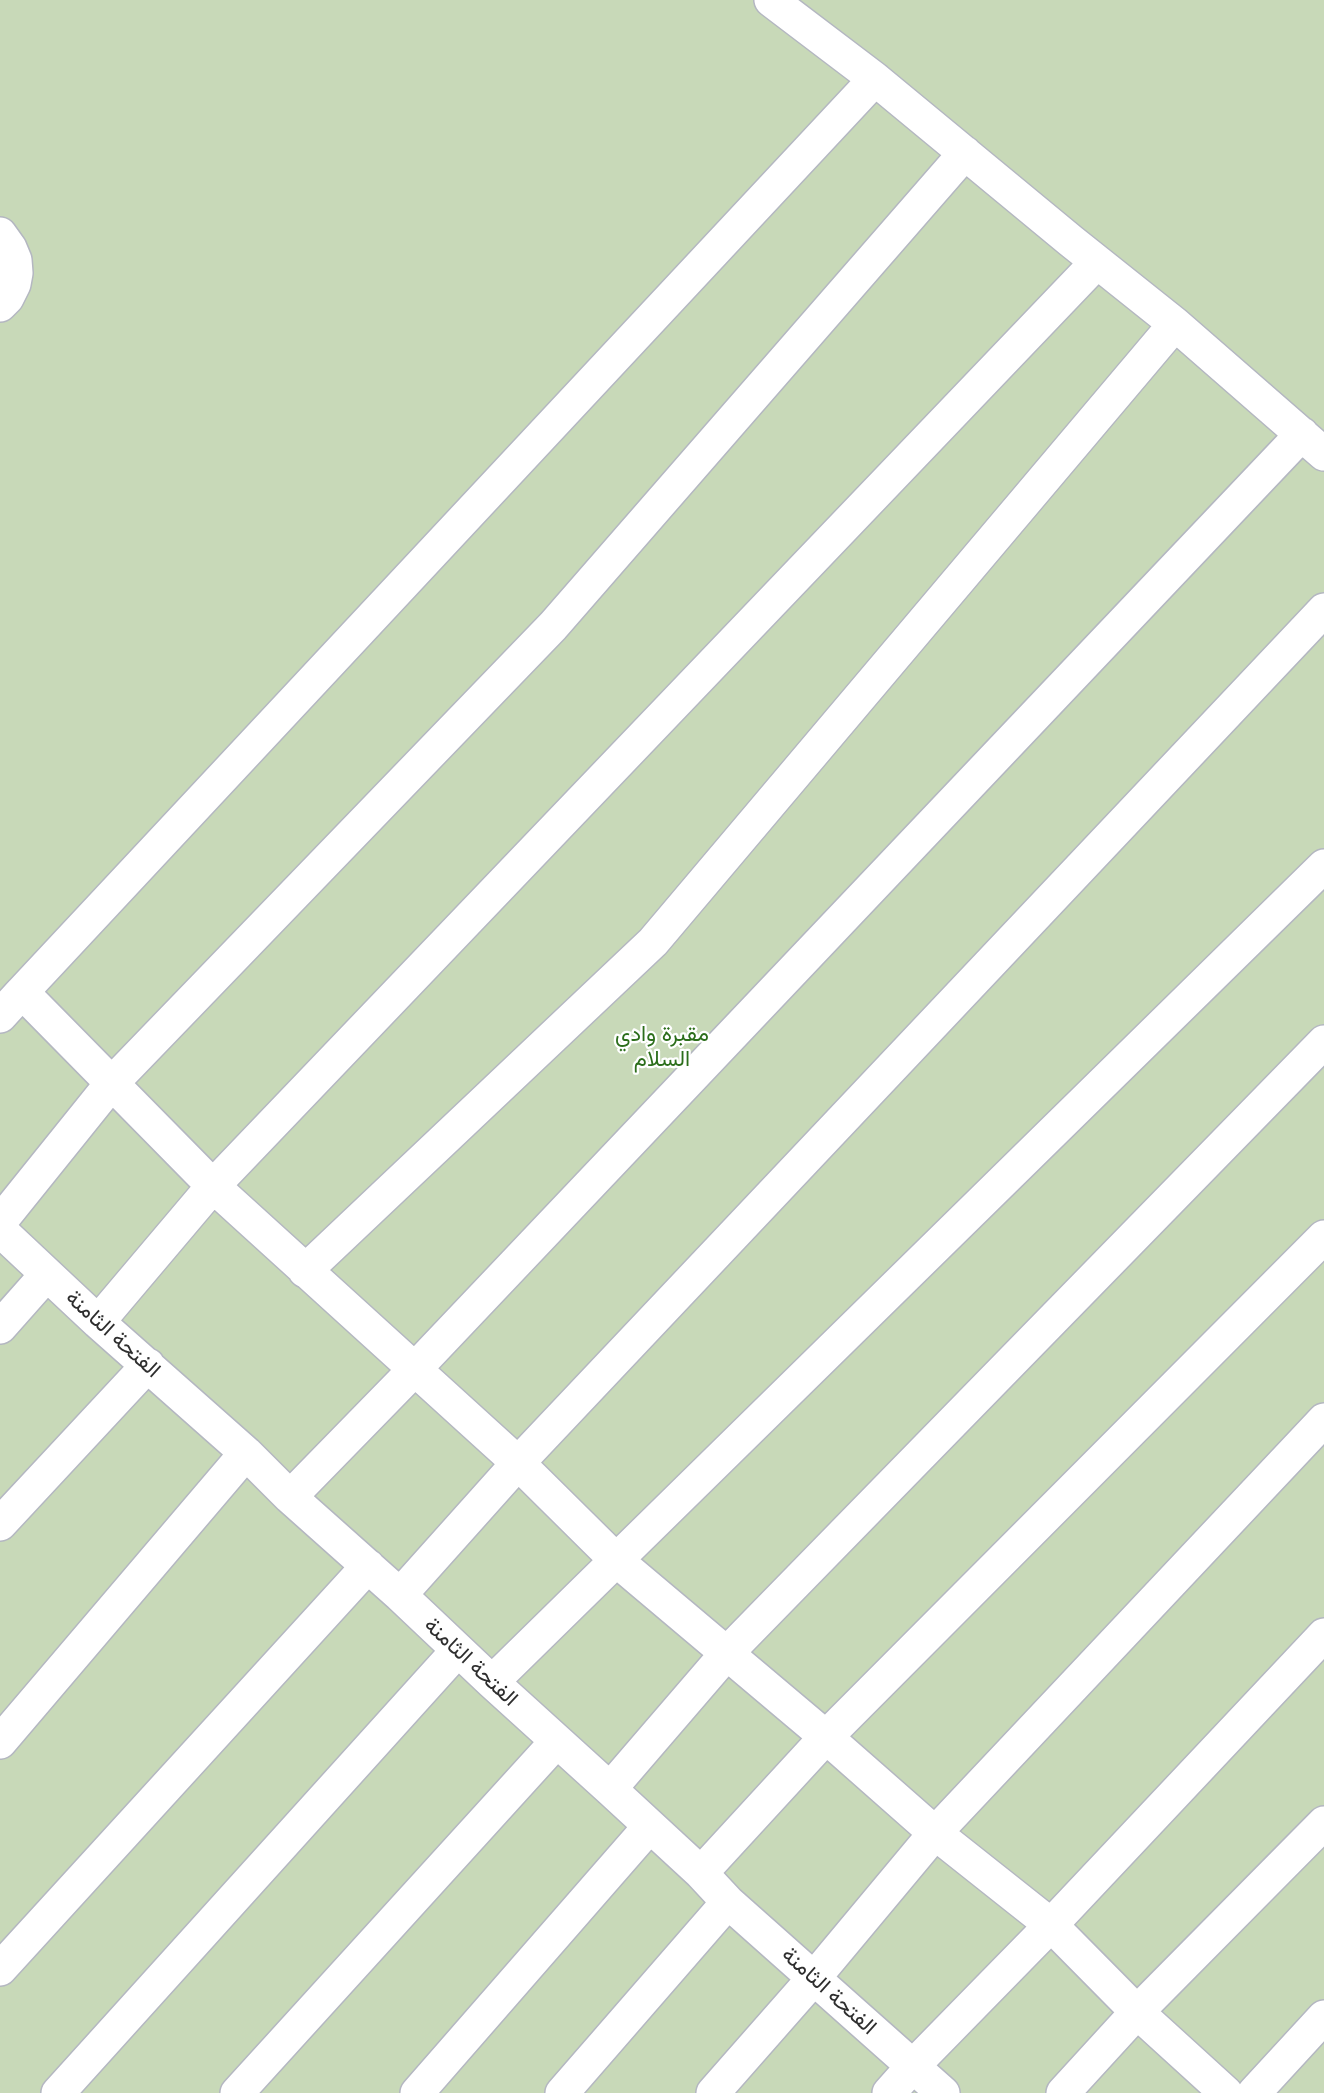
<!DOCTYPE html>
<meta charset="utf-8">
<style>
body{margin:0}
canvas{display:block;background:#efe9e1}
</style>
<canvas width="1324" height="2093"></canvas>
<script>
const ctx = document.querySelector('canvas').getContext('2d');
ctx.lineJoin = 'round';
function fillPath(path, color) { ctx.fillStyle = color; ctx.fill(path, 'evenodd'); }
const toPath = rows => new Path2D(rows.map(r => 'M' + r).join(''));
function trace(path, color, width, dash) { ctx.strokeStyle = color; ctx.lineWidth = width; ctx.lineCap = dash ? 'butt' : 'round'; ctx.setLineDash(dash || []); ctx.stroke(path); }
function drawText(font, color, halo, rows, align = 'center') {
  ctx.font = font + ' Mulish,Vazirmatn,sans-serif'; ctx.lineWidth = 4.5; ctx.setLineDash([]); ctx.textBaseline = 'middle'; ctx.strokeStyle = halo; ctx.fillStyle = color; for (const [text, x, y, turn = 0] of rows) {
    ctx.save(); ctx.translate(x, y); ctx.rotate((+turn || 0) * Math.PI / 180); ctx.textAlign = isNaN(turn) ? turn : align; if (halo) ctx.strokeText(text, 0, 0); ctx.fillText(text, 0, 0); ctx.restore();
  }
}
fillPath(toPath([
 [0,0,1324,0,1324,2093,0,2093]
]), '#c8d9b8');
const minor = toPath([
 [771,0,875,79,1071,241,1175,324,1324,454],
 [875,79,22,992,213,1186,518,1463,616,1560,826,1737,935,1833,1051,1925,1137,2012,1226,2093],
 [0,234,10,248,15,260,16,273,14,284,7,298,0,305],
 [0,1016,22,992],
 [0,1222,111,1084,553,626,965,153],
 [0,1230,98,1322,246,1453,290,1497,400,1595,492,1682,610,1789,701,1873,728,1902,943,2093],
 [305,1271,653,942,1175,324],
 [98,1322,213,1186,1097,262],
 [0,1327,47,1274],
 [290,1497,414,1370,1302,434],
 [0,1524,148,1365],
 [400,1595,518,1463,1324,610],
 [492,1682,1324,866],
 [0,1742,246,1453],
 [610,1789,727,1653,1324,1042],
 [701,1873,826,1737,1324,1237],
 [0,1969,368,1566],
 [58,2093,458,1650],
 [237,2093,557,1741],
 [417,2093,650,1826],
 [562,2093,728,1902],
 [713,2093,814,1978,935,1833,1324,1420],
 [889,2093,913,2066,1051,1925,1324,1635],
 [1063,2093,1137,2012,1324,1823],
 [1254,2093,1324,2017]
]);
trace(minor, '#b4b7c1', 36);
trace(minor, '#fff', 33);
drawText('22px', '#2c6e1b', '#fff', [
 ["مقبرة وادي",662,1034],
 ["السلام",662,1059]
]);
drawText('22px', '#2e2e2e', '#fff', [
 ["الفتحة الثامنة",113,1334,42],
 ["الفتحة الثامنة",471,1662,43],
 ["الفتحة الثامنة",829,1991,42]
]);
</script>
